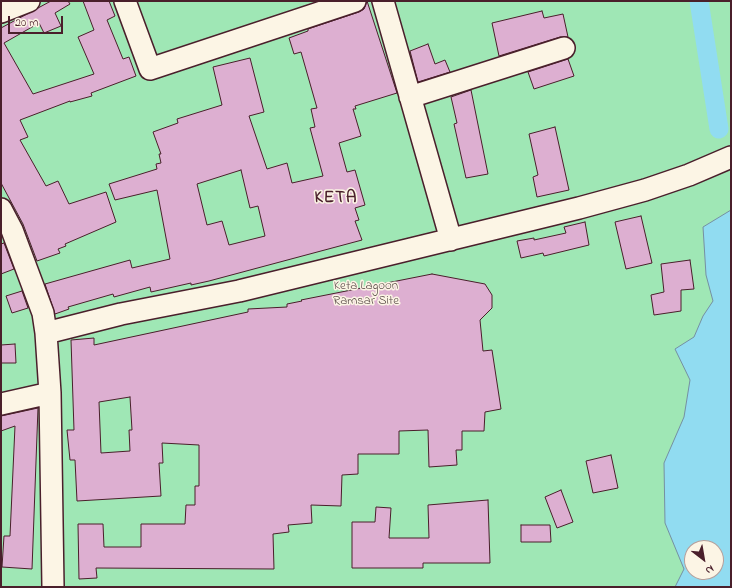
<!DOCTYPE html>
<style>
body{margin:0}
#map{position:relative;width:732px;height:588px;overflow:hidden;background:#f6e7e1;font-family:"Indie Flower",sans-serif}
canvas{display:block}
.frame{position:absolute;inset:0;border:2px solid #4a1f2b;pointer-events:none}
.north{position:absolute;left:684px;top:540px;width:40px;height:40px;box-sizing:border-box;background:#fcf5e5;border:1px solid #b59f9b;border-radius:50%;rotate:149deg;font-size:11px;font-weight:700;line-height:16px;text-align:center;color:#4a1f2b}
.north::after{content:'';display:block;margin:auto;width:14px;height:18px;background:#4a1f2b;clip-path:polygon(50% 0,100% 100%,50% 72%,0 100%)}
.scale{position:absolute;left:8px;top:16px;width:55px;height:18px;box-sizing:border-box;border:2px solid #4a1f2b;border-top:0;padding-left:5px;font-size:12px;line-height:14px;white-space:nowrap;color:#4a1f2b;-webkit-text-stroke:3px #fcf5e5;paint-order:stroke}
</style>
<div id="map">
<canvas width="732" height="588"></canvas>
<div class="frame"></div>
<div class="north">N</div>
<div class="scale">20 m</div>
</div>
<script>
const ctx = document.querySelector('canvas').getContext('2d');
ctx.lineJoin = 'round';
function fillPath(path, color) { ctx.fillStyle = color; ctx.fill(path, 'evenodd'); }
const toPath = rows => new Path2D(rows.map(r => 'M' + r).join(''));
function trace(path, color, width, dash) { ctx.strokeStyle = color; ctx.lineWidth = width; ctx.lineCap = dash ? 'butt' : 'round'; ctx.setLineDash(dash || []); ctx.stroke(path); }
function drawText(font, color, halo, rows, align = 'center') {
  ctx.font = font + ' "Indie Flower",sans-serif'; ctx.lineWidth = 3; ctx.setLineDash([]); ctx.textBaseline = 'middle'; ctx.strokeStyle = halo; ctx.fillStyle = color; for (const [text, x, y, turn = 0] of rows) {
    ctx.save(); ctx.translate(x, y); ctx.rotate((+turn || 0) * Math.PI / 180); ctx.textAlign = isNaN(turn) ? turn : align; if (halo) ctx.strokeText(text, 0, 0); ctx.fillText(text, 0, 0); ctx.restore();
  }
}
fillPath(toPath([
 [1,1,731,1,731,587,1,587],
 [692,548,716,548,716,572,692,572]
]), '#9fe7b5');
const water = toPath([
 [731,210,731,587,675,587,684,569,665,523,664,463,684,417,690,380,675,349,694,337,703,316,713,301,706,275,703,227,731,210],
 [692,548,716,548,716,572,692,572,692,548]
]);
fillPath(water, '#91dcf1');
trace(water, '#7590a2', 1);
trace(toPath([
 [699,1,719,129]
]), '#91dcf1', 19);
const building = toPath([
 [51,1,68,1,70,4,55,13,61,26,44,33,39,23,4,43,33,94,94,74,78,37,94,30,83,1,109,1,115,16,107,20,123,59,129,57,136,76,91,93,92,96,70,102,70,101,20,120,28,137,20,140,46,186,58,181,69,204,106,192,116,222,65,244,66,246,58,249,60,253,37,261,23,224,1,183,1,28,51,1],
 [367,1,397,93,355,106,356,109,353,109,361,136,339,143,347,172,355,170,365,205,355,208,359,220,355,221,362,240,209,281,191,285,191,283,151,292,150,287,114,297,113,294,68,307,69,309,55,314,45,284,130,260,132,268,170,259,157,190,115,200,109,184,157,169,156,164,161,163,159,154,161,154,153,132,178,123,177,119,222,105,213,67,250,58,264,112,249,116,267,169,287,163,292,183,323,176,310,128,315,127,311,109,317,108,301,52,294,54,289,38,308,31,308,29,359,12,364,9,367,1],
 [241,170,250,208,258,206,265,236,229,245,222,221,207,225,197,184,241,170],
 [542,11,544,18,563,14,568,37,560,37,499,56,492,23,542,11],
 [428,44,435,64,445,60,450,72,418,82,410,51,428,44],
 [568,59,574,76,534,89,528,72,568,59],
 [471,90,488,174,466,178,454,124,457,123,451,97,471,90],
 [555,127,569,190,537,197,533,177,538,175,529,134,555,127],
 [641,216,652,263,626,269,615,222,641,216],
 [585,222,589,245,544,256,543,253,521,258,517,241,534,238,534,240,566,233,564,227,585,222],
 [4,243,14,269,1,274,1,244,4,243],
 [690,260,694,289,681,290,681,311,654,315,651,295,664,292,661,264,690,260],
 [432,274,485,284,492,295,492,308,480,320,483,351,492,350,501,409,485,412,484,431,462,431,462,450,456,450,457,465,429,467,428,430,399,431,399,454,358,454,358,474,342,475,341,506,311,505,312,523,288,525,289,532,273,534,274,569,96,568,97,578,79,579,78,524,103,524,104,547,141,547,141,524,185,524,186,505,195,505,195,486,199,486,199,445,162,443,163,463,159,463,161,496,77,501,75,460,70,460,67,430,74,430,71,340,94,338,94,345,248,312,248,309,287,307,287,304,302,301,301,300,432,274],
 [130,397,132,430,129,430,130,451,101,453,99,402,130,397],
 [22,291,28,308,12,313,6,296,22,291],
 [15,344,16,363,1,363,1,345,15,344],
 [38,408,32,569,2,567,4,536,10,536,15,426,1,431,1,416,38,408],
 [611,455,618,488,593,493,586,461,611,455],
 [561,490,573,522,557,528,545,497,561,490],
 [488,500,490,563,423,563,423,568,352,568,352,522,375,522,376,507,391,508,389,538,429,538,428,505,488,500],
 [521,525,550,525,551,542,521,542,521,525]
]);
fillPath(building, '#ddafd1');
trace(building, '#4a1f2b', 1);
const street = toPath([
 [125,1,150,69,355,1],
 [383,1,451,240],
 [1,12,29,1],
 [410,97,564,48],
 [1,209,12,230,43,313,46,333,50,393,53,587],
 [46,333,121,314,239,291,579,208,645,190,689,175,731,157],
 [1,404,50,393]
]);
trace(street, '#4a1f2b', 24);
trace(street, '#fcf5e5', 21);
drawText('13px', '#5f514e', '#fcf5e5', [
 ["Keta Lagoon",366,287],
 ["Ramsar Site",366,302]
]);
ctx.letterSpacing = '1px';
drawText('bold 17px', '#4a1f2b', '#fcf5e5', [
 ["KETA",336,199]
]);
ctx.letterSpacing = '0px';
</script>
